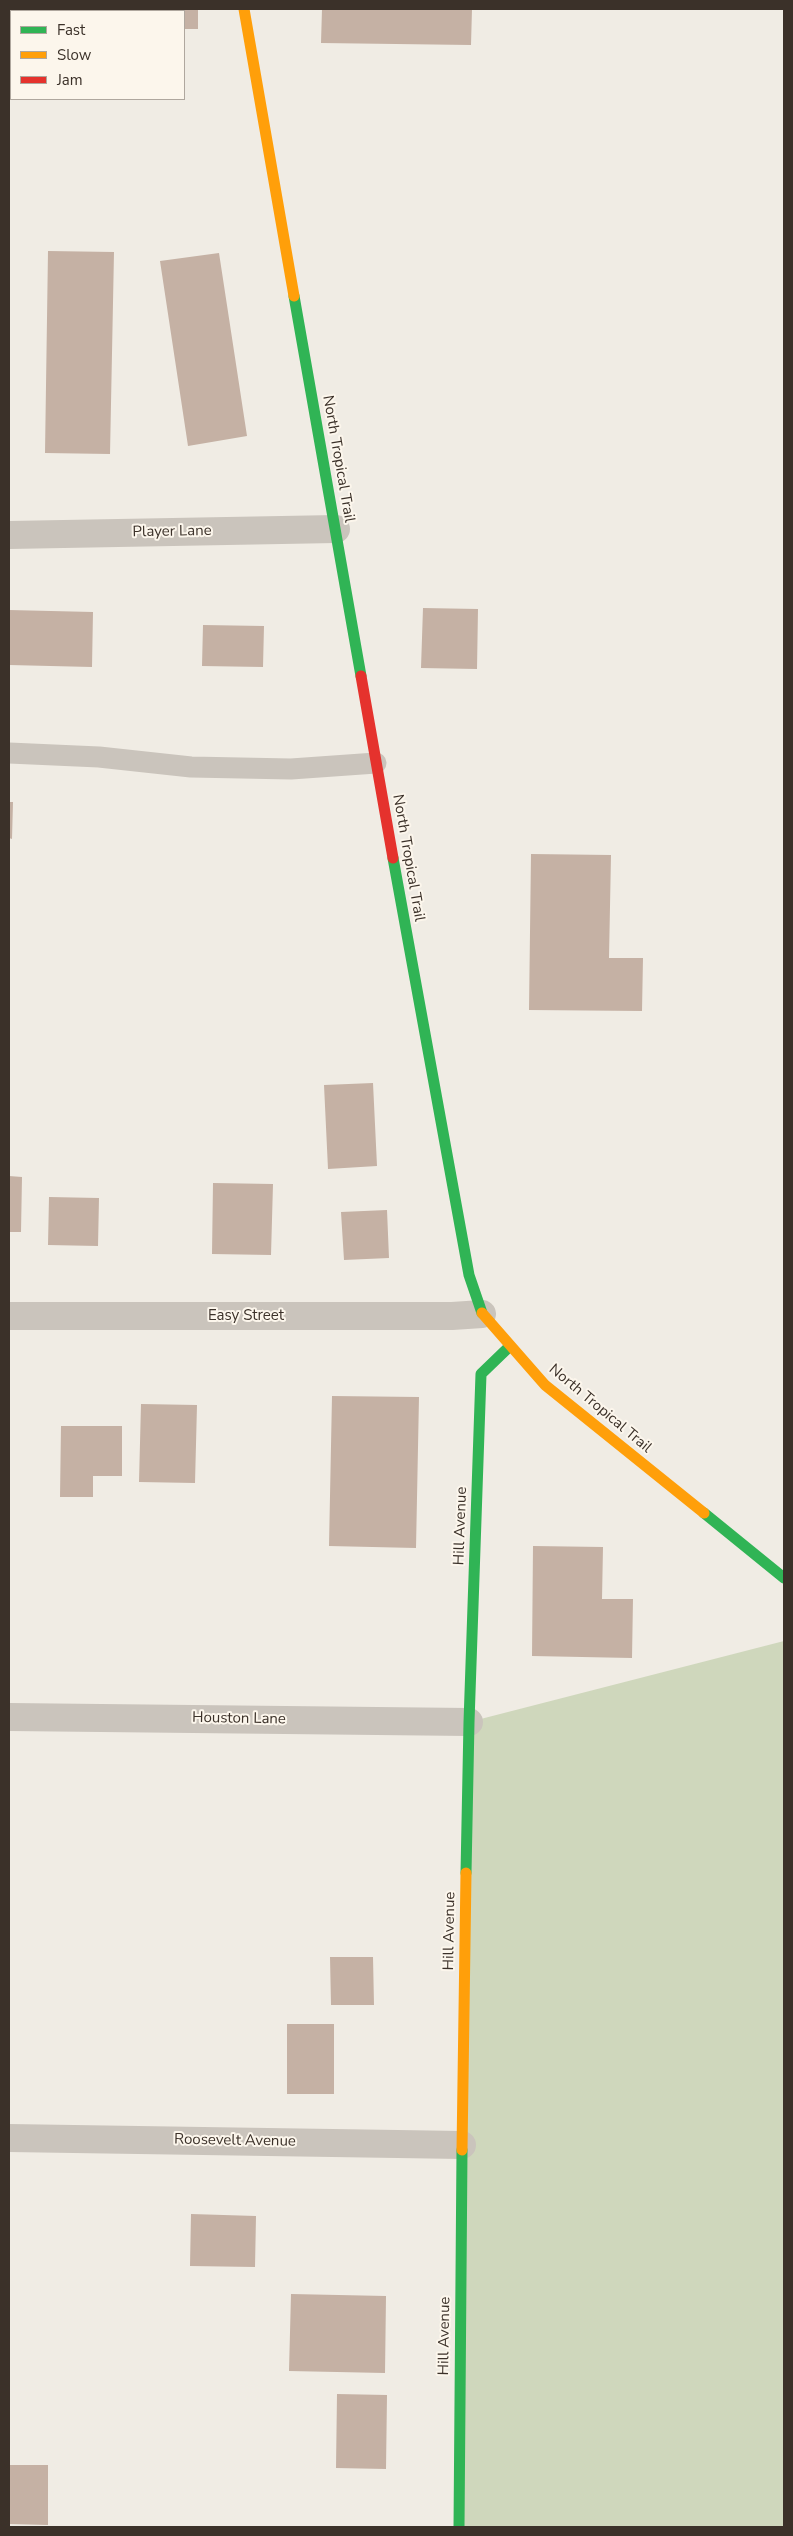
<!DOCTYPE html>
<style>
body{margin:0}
#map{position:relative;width:793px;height:2536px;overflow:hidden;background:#f0ece4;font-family:"Nunito Sans",sans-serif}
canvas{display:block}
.frame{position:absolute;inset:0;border:10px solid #3b3129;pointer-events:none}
.legend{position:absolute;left:10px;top:10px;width:175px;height:90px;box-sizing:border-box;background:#fcf6ec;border:1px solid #afa79e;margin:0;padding:6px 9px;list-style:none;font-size:15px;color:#3b3129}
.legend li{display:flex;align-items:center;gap:10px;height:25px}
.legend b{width:25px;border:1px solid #afa79e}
</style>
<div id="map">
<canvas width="793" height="2536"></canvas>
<div class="frame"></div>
<ul class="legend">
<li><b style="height:6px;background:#30b455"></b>Fast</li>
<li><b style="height:6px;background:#ff9f0a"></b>Slow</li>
<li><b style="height:6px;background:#e5322d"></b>Jam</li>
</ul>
</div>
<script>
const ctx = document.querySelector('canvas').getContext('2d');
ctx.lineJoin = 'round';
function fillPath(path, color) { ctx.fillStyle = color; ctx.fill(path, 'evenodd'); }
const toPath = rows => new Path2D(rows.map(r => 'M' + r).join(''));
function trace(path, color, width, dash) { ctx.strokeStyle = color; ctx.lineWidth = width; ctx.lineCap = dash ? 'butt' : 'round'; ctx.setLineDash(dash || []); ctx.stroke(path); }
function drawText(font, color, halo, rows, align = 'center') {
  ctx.font = font + ' "Nunito Sans",sans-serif'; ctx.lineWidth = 4; ctx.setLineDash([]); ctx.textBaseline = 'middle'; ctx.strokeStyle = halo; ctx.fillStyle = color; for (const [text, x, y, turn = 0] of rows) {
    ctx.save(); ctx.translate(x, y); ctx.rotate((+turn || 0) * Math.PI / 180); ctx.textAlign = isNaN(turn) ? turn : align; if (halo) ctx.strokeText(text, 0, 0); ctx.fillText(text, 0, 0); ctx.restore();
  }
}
fillPath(toPath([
 [784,1641,784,2527,463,2527,469,1722]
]), '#cfd7bc');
fillPath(toPath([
 [155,9,198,9,198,29,184,29,184,11,155,11],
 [322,9,472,9,471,45,321,43],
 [48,251,114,252,110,454,45,453],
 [219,253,247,436,188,446,160,261],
 [423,608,478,609,477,669,421,668],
 [9,610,93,612,92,667,9,665],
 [203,625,264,626,263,667,202,666],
 [9,802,13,802,12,839,9,838],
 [531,854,611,855,609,958,643,958,642,1011,529,1010],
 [373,1083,377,1166,328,1169,324,1085],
 [9,1176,22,1177,21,1232,9,1232],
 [213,1183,273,1184,271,1255,212,1254],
 [49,1197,99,1198,98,1246,48,1245],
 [387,1210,389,1258,344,1260,341,1212],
 [332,1396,419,1397,416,1548,329,1546],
 [141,1404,197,1405,195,1483,139,1482],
 [61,1426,122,1426,122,1476,93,1476,93,1497,60,1497],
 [533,1546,603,1547,602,1599,633,1599,632,1658,532,1656],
 [330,1957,373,1957,374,2005,331,2005],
 [287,2024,334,2024,334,2094,287,2094],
 [191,2214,256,2216,255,2267,190,2266],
 [291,2294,386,2296,385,2373,289,2371],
 [337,2394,387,2395,386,2469,336,2468],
 [9,2465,48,2465,48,2525,9,2524]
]), '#c5b1a4');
trace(toPath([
 [9,753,99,757,191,767,291,769,376,763]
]), '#cac4bc', 21);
trace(toPath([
 [9,535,336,529],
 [9,1316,452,1316,482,1314],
 [9,1717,469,1722],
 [9,2138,462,2145]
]), '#cac4bc', 28);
trace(toPath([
 [294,296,361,676],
 [393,858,469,1275,482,1313],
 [704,1513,784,1578],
 [466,1873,469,1722,481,1374,509,1347],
 [459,2527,462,2150]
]), '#30b455', 11);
trace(toPath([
 [244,9,294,296],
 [482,1313,545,1385,704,1513],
 [462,2150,466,1873]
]), '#ff9f0a', 11);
trace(toPath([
 [361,676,393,858]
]), '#e5322d', 11);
drawText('15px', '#3b3129', '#fcf6ec', [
 ["North Tropical Trail",338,459,80],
 ["Player Lane",172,532,-1],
 ["North Tropical Trail",408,858,80],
 ["Easy Street",246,1316],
 ["North Tropical Trail",600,1409,40],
 ["Hill Avenue",461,1526,-88],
 ["Houston Lane",239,1719,1],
 ["Hill Avenue",450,1931,-89],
 ["Roosevelt Avenue",235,2141,1],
 ["Hill Avenue",445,2336,-89]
]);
</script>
